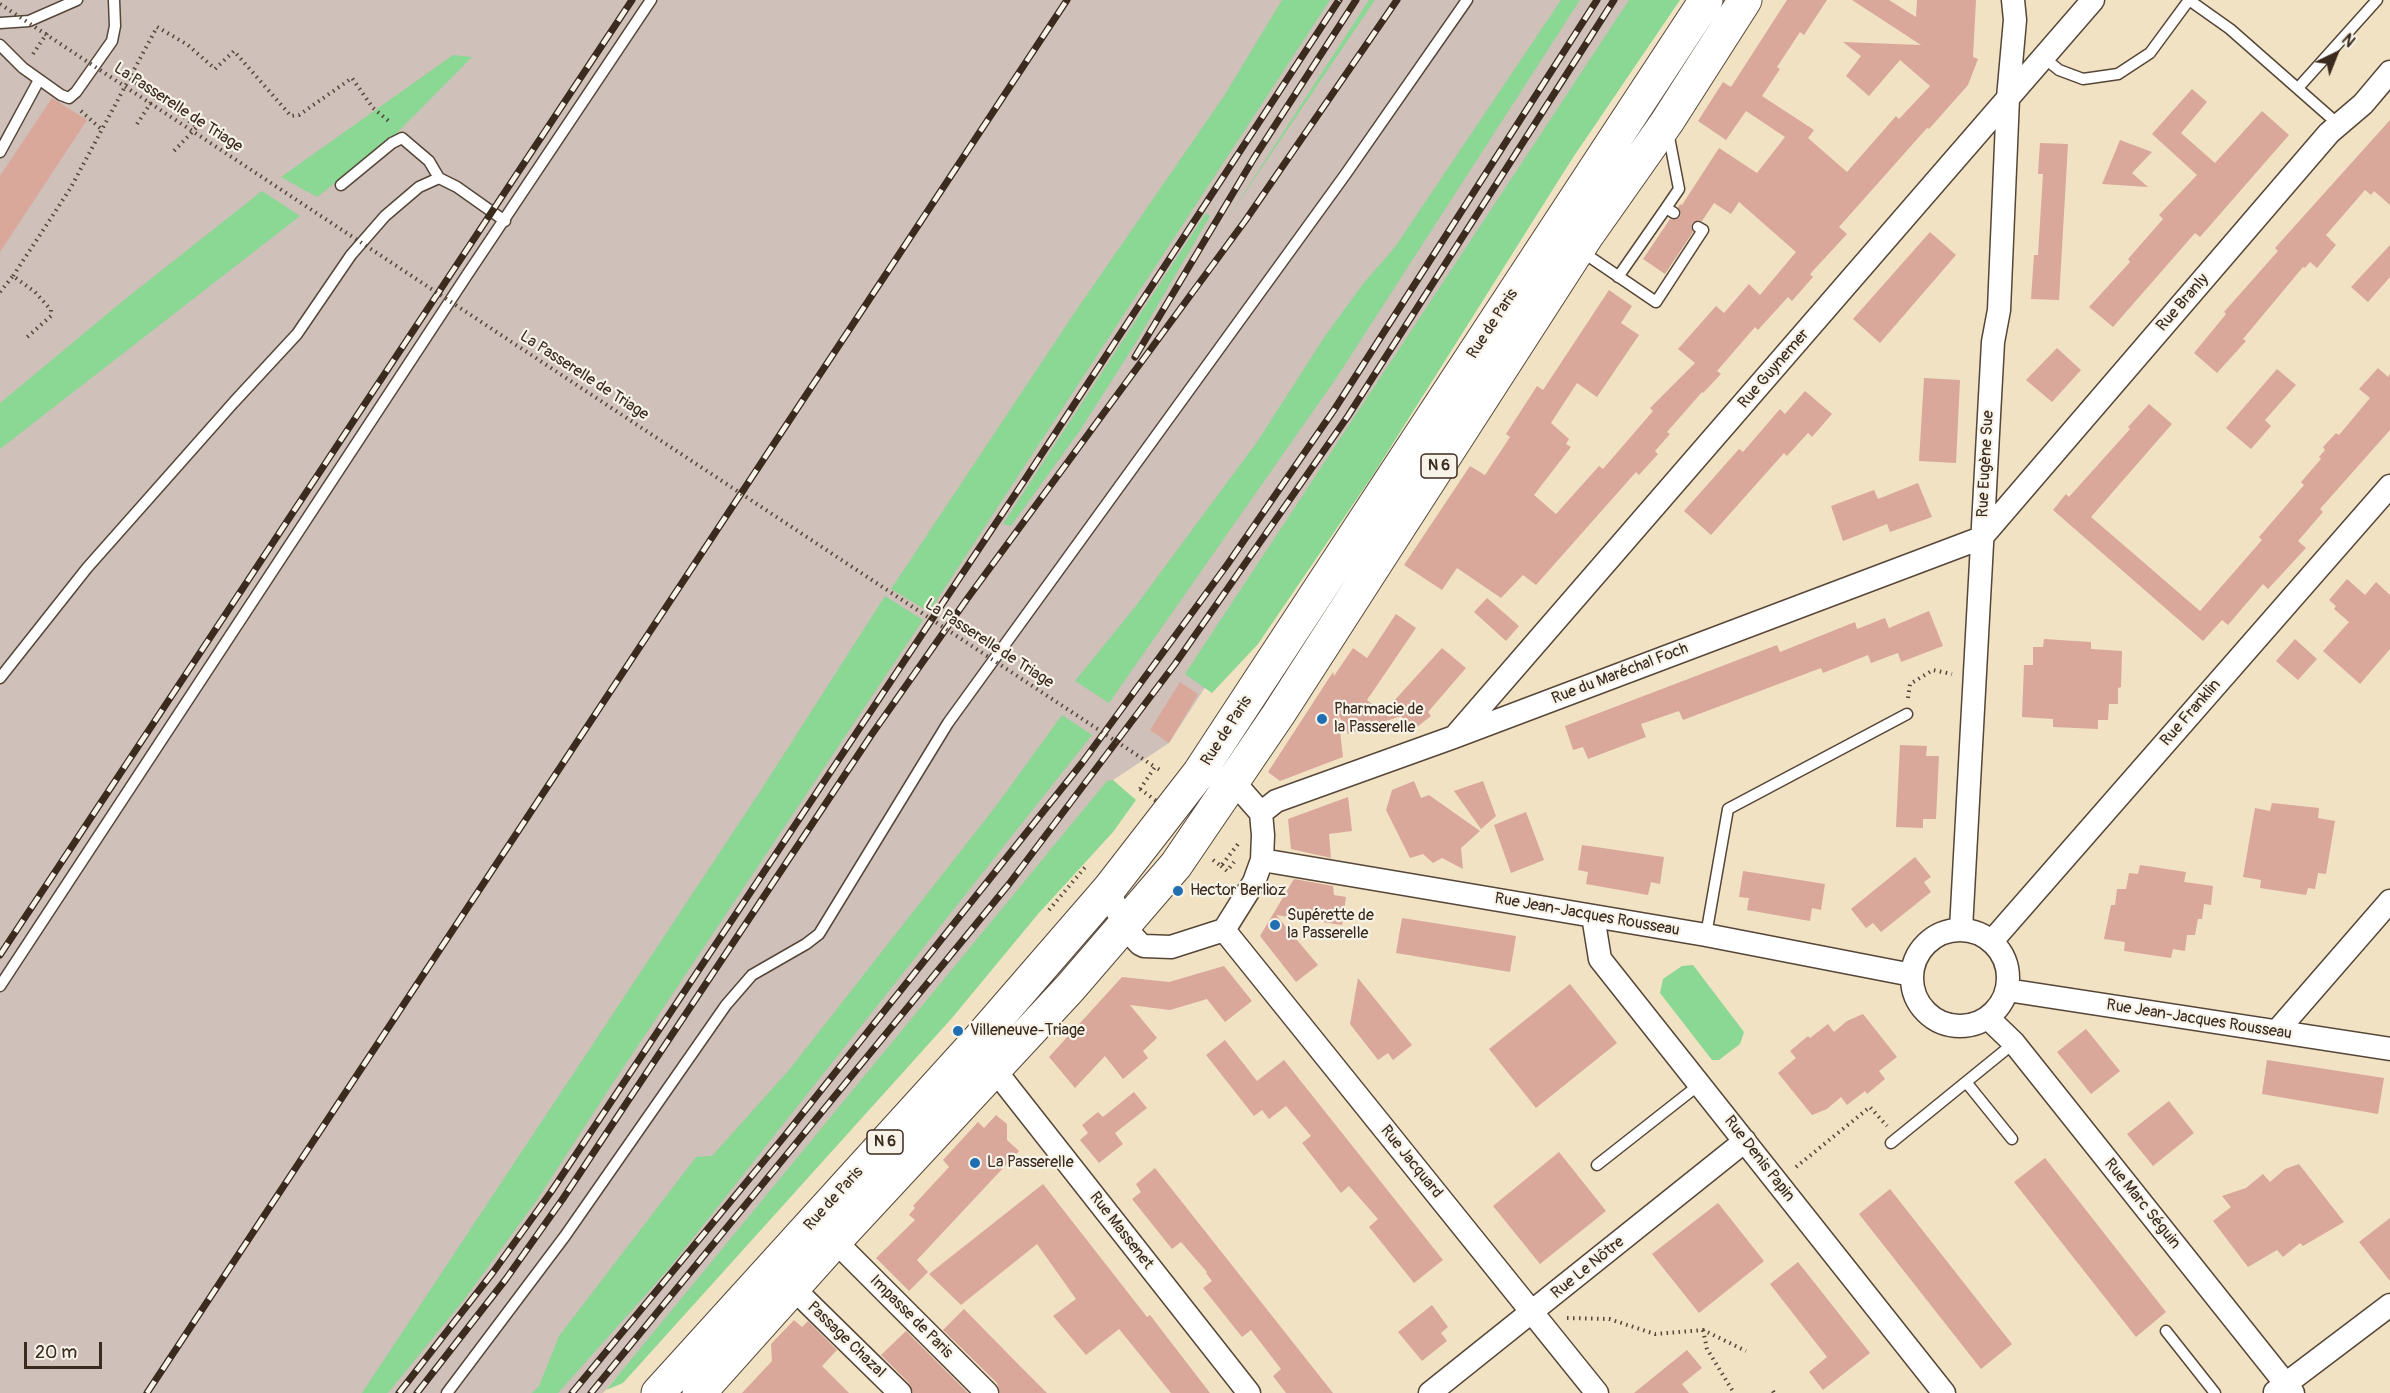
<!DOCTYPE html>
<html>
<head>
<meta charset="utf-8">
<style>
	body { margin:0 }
	#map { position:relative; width:2390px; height:1393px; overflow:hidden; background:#f1e2c4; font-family:Pangolin,sans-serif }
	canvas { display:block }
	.north { position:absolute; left:2306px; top:24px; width:60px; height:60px; -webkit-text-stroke:4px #f7f3e8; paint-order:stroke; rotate:43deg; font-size:16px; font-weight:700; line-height:24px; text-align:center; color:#3b2a1e }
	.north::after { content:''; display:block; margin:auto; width:21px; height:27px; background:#3b2a1e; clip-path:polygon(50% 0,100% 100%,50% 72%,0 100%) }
	.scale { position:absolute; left:24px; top:1342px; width:78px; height:27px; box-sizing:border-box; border:3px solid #3b2a1e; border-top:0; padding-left:8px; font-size:18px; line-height:21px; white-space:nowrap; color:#3b2a1e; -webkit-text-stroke:4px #f7f3e8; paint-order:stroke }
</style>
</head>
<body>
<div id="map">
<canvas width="2390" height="1393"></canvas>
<div class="north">N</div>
<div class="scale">20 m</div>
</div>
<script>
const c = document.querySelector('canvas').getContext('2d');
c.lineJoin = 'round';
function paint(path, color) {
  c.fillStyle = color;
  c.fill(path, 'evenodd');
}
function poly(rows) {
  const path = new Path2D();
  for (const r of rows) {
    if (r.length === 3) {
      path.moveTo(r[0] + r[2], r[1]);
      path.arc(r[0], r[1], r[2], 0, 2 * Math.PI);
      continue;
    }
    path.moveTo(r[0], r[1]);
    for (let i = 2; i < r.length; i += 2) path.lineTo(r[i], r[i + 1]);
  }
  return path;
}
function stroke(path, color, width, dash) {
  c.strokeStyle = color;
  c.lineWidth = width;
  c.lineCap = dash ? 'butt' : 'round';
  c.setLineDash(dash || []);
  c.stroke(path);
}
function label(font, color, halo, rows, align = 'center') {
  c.font = font + ' Pangolin,sans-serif';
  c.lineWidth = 4.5;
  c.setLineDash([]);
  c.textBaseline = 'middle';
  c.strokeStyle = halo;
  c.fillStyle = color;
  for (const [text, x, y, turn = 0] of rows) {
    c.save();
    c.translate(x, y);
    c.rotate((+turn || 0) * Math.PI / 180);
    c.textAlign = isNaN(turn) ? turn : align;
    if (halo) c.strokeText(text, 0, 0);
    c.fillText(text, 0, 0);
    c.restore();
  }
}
paint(poly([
	[0,0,1651,0,1169,743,1113,780,767,1204,603,1393,0,1393]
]), '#cfc0ba');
paint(poly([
	[1282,0,1330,0,929,612,891,589,1073,315,1224,96],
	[1369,0,1375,0,1227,219],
	[1561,0,1580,0,1337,377,1109,703,1075,681,1135,607,1257,442,1325,336,1363,284,1395,247],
	[1629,0,1680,0,1572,159,1373,475,1258,644,1212,693,1185,674],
	[453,55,472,57,388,142,317,197,281,177],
	[262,191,300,216,0,449,0,403,124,300],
	[1206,213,1210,216,1135,344,1081,429,1011,526,1003,524],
	[885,596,923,620,611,1086,537,1200,463,1301,388,1393,362,1393,761,790],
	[1062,715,1092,735,666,1272,558,1393,532,1393,539,1386,559,1336,696,1157,712,1156,789,1070,996,806],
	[1113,780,1136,800,1113,832,1038,914,952,1018,623,1383,606,1390,1107,781],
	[1693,965,1744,1032,1740,1044,1719,1060,1712,1060,1660,993,1663,979,1682,966]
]), '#8bd794');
paint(poly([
	[1787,0,1827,0,1804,35,1800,32,1777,67,1780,69,1762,96,1814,130,1808,138,1847,172,1896,116,1899,119,1930,86,1900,60,1869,96,1846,76,1861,56,1843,42,1921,45,1852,0,1889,0,1916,17,1917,0,1976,0,1973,57,1978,59,1968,85,1929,129,1927,128,1839,227,1847,234,1810,274,1813,277,1792,301,1788,297,1758,330,1755,327,1717,371,1721,374,1703,393,1702,392,1667,432,1670,434,1655,451,1658,454,1639,475,1636,472,1536,585,1523,575,1501,598,1457,568,1442,590,1404,565,1470,466,1485,475,1510,437,1506,434,1537,386,1543,390,1609,290,1632,306,1621,323,1639,335,1597,397,1577,383,1551,423,1569,439,1566,444,1571,447,1534,495,1556,514,1599,466,1603,469,1653,411,1650,408,1695,363,1678,349,1716,306,1724,313,1749,284,1760,295,1796,252,1739,202,1731,214,1714,203,1702,221,1698,220,1692,223,1691,227,1693,232,1665,274,1643,259,1670,219,1674,220,1680,217,1681,213,1678,207,1680,204,1682,205,1719,148,1757,173,1785,137,1746,111,1726,140,1698,121,1723,82,1731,87],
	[2192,89,2207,102,2181,133,2215,163,2262,111,2289,135,2200,237,2195,233,2113,327,2089,307,2130,262,2128,259,2163,219,2159,215,2197,175,2152,134],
	[52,98,87,120,0,252,0,176],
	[2390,120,2390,205,2374,191,2371,195,2365,190,2326,235,2336,245,2317,268,2310,262,2305,268,2303,267,2243,339,2246,341,2217,373,2194,353,2226,314,2224,312,2278,251,2275,248],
	[2120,140,2152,152,2132,173,2148,187,2102,184],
	[2040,143,2068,144,2059,300,2031,299,2034,255,2038,255,2043,174,2038,174],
	[1930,232,1956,255,1880,343,1853,319],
	[2390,245,2390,277,2368,302,2351,287],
	[2057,348,2081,370,2052,402,2026,380],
	[2378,368,2388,377,2390,374,2390,430,2320,509,2323,512,2298,541,2306,548,2268,589,2263,584,2228,625,2222,620,2203,641,2053,510,2066,494,2069,497,2130,429,2128,427,2149,404,2172,424,2091,517,2200,611,2262,540,2259,537,2304,485,2301,482,2321,459,2319,457,2325,450,2323,447,2336,433,2339,435,2370,398,2359,389],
	[2277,369,2296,385,2265,420,2271,426,2251,449,2226,428],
	[1924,378,1960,380,1956,463,1919,461],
	[1805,391,1832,414,1812,437,1808,433,1787,456,1784,453,1711,535,1684,511,1739,449,1743,452,1780,409,1785,414],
	[1918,483,1932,517,1890,532,1887,524,1843,541,1831,506,1874,490,1878,499],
	[2347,579,2365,595,2376,582,2390,595,2390,649,2360,684,2323,651,2349,622,2334,609,2336,606,2329,600],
	[1487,598,1519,626,1506,641,1474,612],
	[1929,611,1943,646,1901,662,1898,653,1871,663,1868,655,1823,673,1821,668,1683,720,1679,711,1641,724,1646,737,1588,759,1583,747,1573,750,1565,726,1777,645,1780,652,1855,622,1857,629,1885,618,1889,628],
	[1396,614,1416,628,1367,700,1383,713,1442,648,1466,668,1428,712,1431,716,1412,731,1401,716,1348,734,1338,714,1343,757,1280,781,1268,772,1333,672,1334,676,1353,648,1367,658],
	[2044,639,2091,642,2091,649,2122,651,2121,687,2118,688,2118,704,2109,704,2108,720,2098,720,2098,729,2053,727,2053,719,2022,717,2024,665,2033,665,2033,647,2043,647],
	[2295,639,2317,659,2298,680,2276,661],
	[1180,682,1198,694,1169,743,1150,730],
	[1900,745,1927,746,1926,756,1939,756,1936,819,1923,819,1923,828,1896,827],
	[1414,781,1421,798,1429,795,1480,831,1461,848,1463,869,1442,858,1433,863,1423,854,1410,858,1386,810,1392,790],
	[1483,781,1496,816,1481,829,1454,791],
	[1348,797,1352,831,1329,834,1331,858,1291,849,1288,819],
	[2272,803,2319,808,2318,818,2335,821,2326,874,2318,873,2315,889,2308,888,2306,895,2260,888,2261,880,2243,877,2255,808,2270,811],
	[1526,812,1544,860,1511,873,1494,825],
	[1582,845,1664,857,1660,884,1651,882,1648,895,1586,884,1588,872,1578,870],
	[1915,857,1931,877,1924,882,1931,892,1881,932,1873,923,1866,928,1851,909],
	[2140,865,2186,872,2184,882,2213,886,2211,905,2204,904,2202,919,2198,919,2195,935,2187,935,2185,951,2173,949,2171,958,2124,951,2125,942,2104,939,2111,905,2115,905,2117,889,2126,889,2129,873,2138,874],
	[1743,871,1825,884,1821,910,1812,908,1810,921,1747,910,1749,898,1739,897],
	[1294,879,1333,886,1334,895,1346,897,1342,925,1276,915,1318,965,1296,982,1260,936],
	[1402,918,1516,936,1510,972,1396,953],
	[1224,966,1252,1001,1225,1022,1207,999,1170,1010,1130,1005,1157,1038,1143,1051,1148,1058,1123,1079,1105,1056,1075,1088,1049,1057,1122,977,1169,982],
	[1358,978,1412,1045,1393,1060,1388,1053,1378,1060,1350,1024],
	[1570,984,1617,1043,1536,1108,1489,1049],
	[1863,1014,1897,1057,1879,1071,1885,1079,1867,1094,1865,1091,1847,1105,1841,1097,1827,1109,1812,1115,1778,1073,1796,1058,1790,1051,1808,1036,1810,1038,1828,1024,1834,1032,1847,1021],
	[2086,1029,2120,1071,2091,1094,2057,1052],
	[1225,1040,1257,1081,1284,1060,1443,1260,1414,1283,1369,1227,1378,1219,1349,1186,1341,1193,1302,1143,1311,1136,1286,1106,1269,1119,1262,1110,1254,1116,1206,1055],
	[2267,1060,2384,1078,2378,1114,2262,1094],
	[1134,1092,1147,1108,1115,1133,1123,1144,1099,1163,1080,1140,1088,1133,1082,1125,1098,1112,1103,1117],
	[2169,1101,2194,1133,2153,1166,2127,1134],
	[996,1115,1007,1124,1007,1140,1019,1151,917,1260,928,1272,909,1291,876,1258,915,1220,909,1215,915,1208,913,1206,949,1167,943,1160,978,1122,984,1128],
	[1559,1152,1606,1211,1540,1264,1493,1206],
	[2045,1158,2166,1312,2136,1337,2014,1182],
	[2299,1164,2344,1222,2303,1246,2300,1243,2283,1257,2277,1250,2248,1267,2213,1221,2231,1207,2222,1196,2246,1188,2263,1174,2270,1182,2285,1169],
	[1155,1168,1231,1264,1333,1393,1286,1393,1273,1376,1281,1369,1251,1330,1242,1337,1203,1288,1212,1281,1206,1273,1207,1272,1181,1242,1172,1249,1132,1199,1141,1192,1136,1184],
	[1043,1184,1147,1317,1150,1315,1210,1393,1171,1393,1119,1329,1086,1355,1053,1316,1076,1299,1037,1244,961,1305,929,1274],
	[1890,1189,2012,1344,1981,1369,1859,1214],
	[1718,1203,1764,1261,1699,1313,1652,1254],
	[2390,1218,2390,1281,2359,1242],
	[1798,1262,1870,1353,1823,1390,1809,1372,1827,1357,1770,1284],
	[1432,1305,1448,1327,1441,1333,1447,1341,1422,1361,1398,1332],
	[964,1309,1016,1362,1047,1393,1000,1393,997,1383,943,1330],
	[794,1320,802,1327,808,1321,837,1350,822,1366,849,1393,742,1393,772,1361,771,1344],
	[906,1331,968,1393,913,1393,909,1383,881,1355],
	[1687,1350,1702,1368,1682,1384,1689,1393,1634,1393]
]), '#daa79b');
const lane = poly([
	[2189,0,2230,29,2338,124],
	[0,23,29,21,77,0],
	[0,45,23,68,61,95,69,98,76,92,112,41,115,26,114,0],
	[2043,57,2059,70,2083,79,2118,74,2150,53,2189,0],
	[2298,88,2377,0],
	[1668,132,1679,189,1666,208,1674,213],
	[0,152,39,80],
	[341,185,392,143,402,138,429,161,439,178],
	[1581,251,1656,302,1703,230,1698,227],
	[1618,277,1666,208],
	[0,678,87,568,234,402,297,334,351,255,385,216,419,187,439,178,457,187,505,221],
	[1706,935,1728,809,1907,714],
	[0,986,467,275,651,0],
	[1966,1082,2012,1139],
	[1891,1143,2014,1043],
	[1597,1165,1700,1084],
	[2166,1331,2215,1393],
	[447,1393,565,1236,726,1005,752,975,806,944,819,934,948,723,1345,175,1467,0]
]);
const street = poly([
	[1457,734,2093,0],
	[1261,813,1276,801,1454,737,1981,538,2329,133,2363,104,2390,72],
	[1262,860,1706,935,1912,975],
	[1109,889,1123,926,1140,944,1144,946,1171,947,1224,930,1254,882,1262,860,1263,835,1261,813,1233,781,1220,778],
	[1593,916,1600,959,1944,1393],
	[1961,929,1993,342,1999,310,2008,98,2015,20,2013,0],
	[1960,978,48],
	[1224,930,1597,1393],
	[1992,941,2390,486],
	[2007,990,2390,1049],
	[1988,1018,2014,1043,2293,1393],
	[2277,1031,2390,901],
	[994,1069,1249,1393],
	[835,1241,987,1393],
	[793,1288,900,1393],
	[2275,1392,2390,1305],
	[1430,1393,1745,1141]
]);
const primary = poly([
	[658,1393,980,1038,1109,889,1199,773,1706,0],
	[699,1393,835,1241,1070,988,1176,865,1278,715,1586,237,1667,122,1745,0]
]);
stroke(lane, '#564637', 13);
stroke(street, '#564637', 25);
stroke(primary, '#564637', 35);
stroke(poly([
	[33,54,47,33],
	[130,79,163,101,197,127,173,152],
	[81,111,101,129],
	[137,124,156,95],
	[13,276,70,189,157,27,188,45,215,69,234,51,291,116,299,115,352,78,373,108,391,123],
	[0,292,13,276,35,292,51,310,51,316,25,339],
	[1908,698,1910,684,1933,670,1952,674],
	[1140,789,1155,767,1162,771],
	[1213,860,1221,866,1238,844],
	[1221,866,1227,871,1234,862],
	[1049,910,1087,865],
	[1796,1167,1870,1107,1887,1126],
	[1567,1318,1609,1319,1655,1334,1703,1330,1746,1351],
	[1703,1330,1707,1349,1734,1393],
	[1773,1391,1774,1393]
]), '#564637', 4, [1.5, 4.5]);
stroke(lane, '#fff', 10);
stroke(street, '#fff', 22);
stroke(primary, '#fff', 33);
const rail = poly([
	[1135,357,1254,158,1356,0],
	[0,955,632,0],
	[147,1393,1067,0],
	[399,1393,494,1271,551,1192,1024,481,1339,0],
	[417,1393,506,1279,562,1200,872,734,967,599,1245,221,1397,0],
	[572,1393,783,1138,1082,763,1227,565,1334,410,1597,0],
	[591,1393,1009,884,1175,664,1348,416,1614,0]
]);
stroke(rail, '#3b2a1e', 7);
stroke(rail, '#f7f3e8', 4.5, [14]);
stroke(poly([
	[0,4,1155,767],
	[1140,789,1159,803]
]), '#564637', 4, [1.5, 4.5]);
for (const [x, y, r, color] of [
	[1322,719,6,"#1f6fb2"],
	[1178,891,6,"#1f6fb2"],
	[1275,925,6,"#1f6fb2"],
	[958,1031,6,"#1f6fb2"],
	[975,1163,6,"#1f6fb2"]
]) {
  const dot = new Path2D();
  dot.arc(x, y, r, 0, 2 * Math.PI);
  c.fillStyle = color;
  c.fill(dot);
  stroke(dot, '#f7f3e8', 2);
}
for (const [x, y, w] of [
	[1439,466,36],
	[885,1142,36]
]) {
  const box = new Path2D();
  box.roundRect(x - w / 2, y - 12, w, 24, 4.5);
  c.fillStyle = '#f7f3e8';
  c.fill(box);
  stroke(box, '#3b2a1e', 1.5);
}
label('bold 15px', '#3b2a1e', null, [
	["N 6",1439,466],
	["N 6",885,1142]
]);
label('16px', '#3b2a1e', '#f7f3e8', [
	["La Passerelle de Triage",178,108,33],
	["Rue Branly",2183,303,-49],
	["Rue de Paris",1493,324,-57],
	["Rue Guynemer",1774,369,-49],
	["La Passerelle de Triage",584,376,33],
	["Rue Eugène Sue",1986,464,-87],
	["La Passerelle de Triage",989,644,33],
	["Rue du Maréchal Foch",1620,674,-21],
	["Rue Franklin",2191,713,-49],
	["Rue de Paris",1227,731,-57],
	["Rue Jean-Jacques Rousseau",1587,915,10],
	["Rue Jean-Jacques Rousseau",2199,1020,9],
	["Rue Denis Papin",1759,1159,52],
	["Rue Jacquard",1411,1162,51],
	["Rue de Paris",834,1199,-48],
	["Rue Marc Séguin",2142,1204,51],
	["Rue Massenet",1121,1231,52],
	["Rue Le Nôtre",1588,1268,-39],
	["Impasse de Paris",911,1317,45],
	["Passage Chazal",846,1340,44]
]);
label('16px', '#3b2a1e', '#f7f3e8', [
	["Pharmacie de",1334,710],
	["la Passerelle",1334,728],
	["Hector Berlioz",1190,891],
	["Supérette de",1287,916],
	["la Passerelle",1287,934],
	["Villeneuve-Triage",970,1031],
	["La Passerelle",987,1163]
], 'left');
</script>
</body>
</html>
